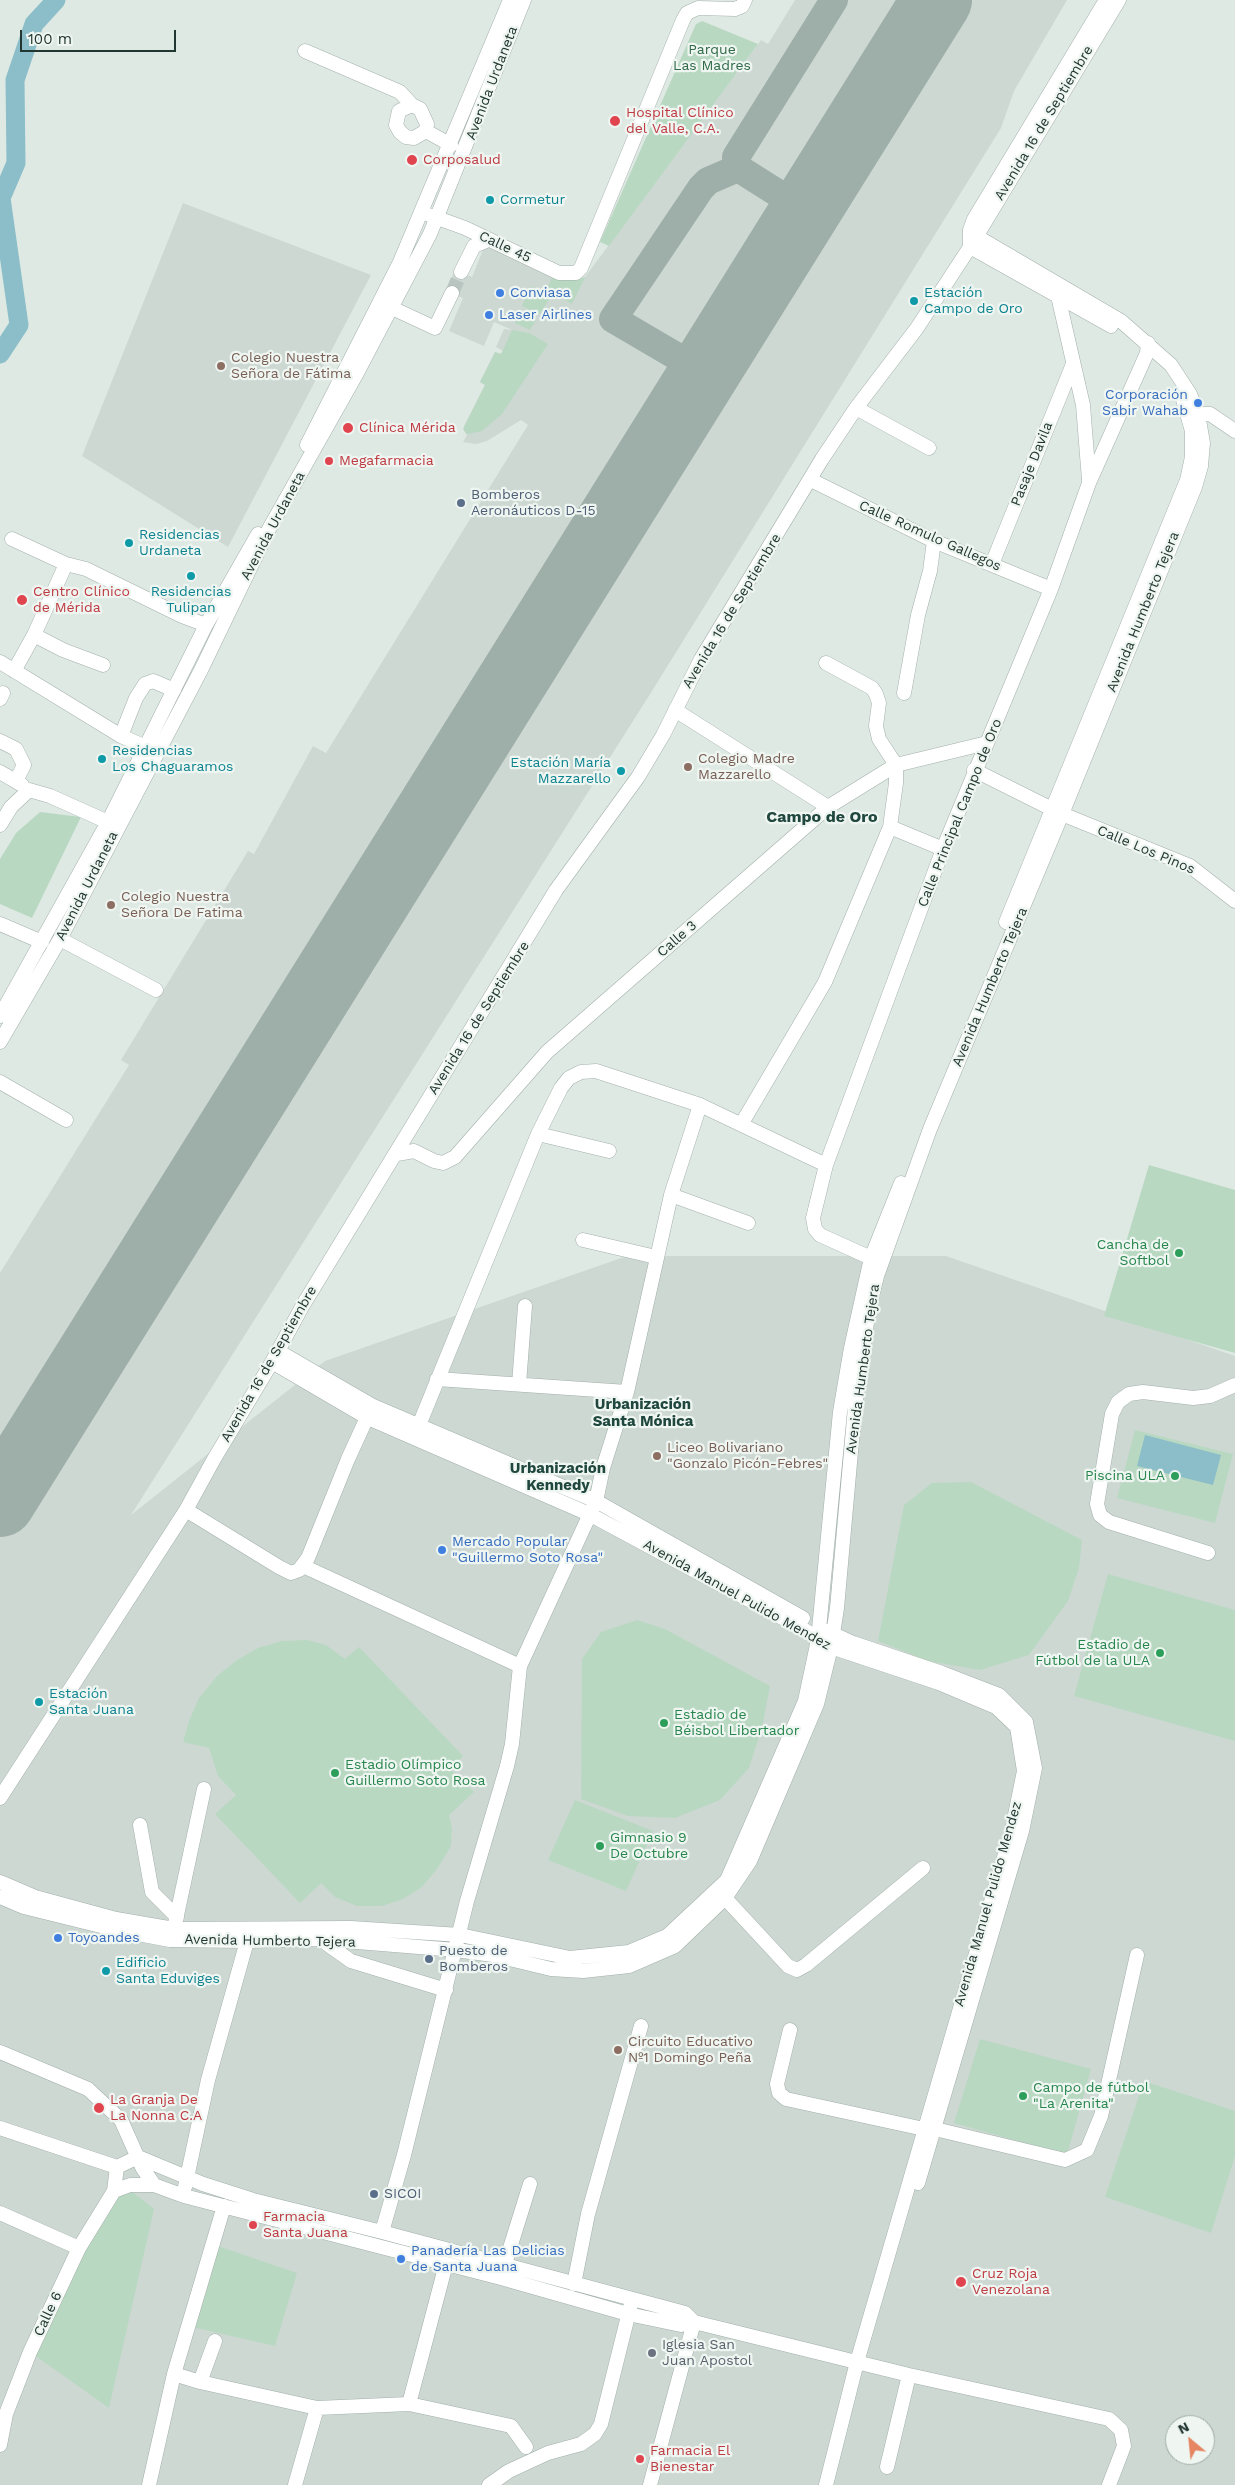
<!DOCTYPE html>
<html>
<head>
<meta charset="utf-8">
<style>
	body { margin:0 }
	#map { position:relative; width:1235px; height:2485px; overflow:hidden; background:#dfe9e4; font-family:"Work Sans",sans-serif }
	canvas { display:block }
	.north { position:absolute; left:1165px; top:2415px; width:50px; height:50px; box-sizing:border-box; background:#eff6f2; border:1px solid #9daaa5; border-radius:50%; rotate:332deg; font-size:14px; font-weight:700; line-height:20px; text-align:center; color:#223732 }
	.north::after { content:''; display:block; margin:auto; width:18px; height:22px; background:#e58561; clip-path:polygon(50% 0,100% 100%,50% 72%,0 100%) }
	.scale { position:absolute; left:20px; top:30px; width:156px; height:22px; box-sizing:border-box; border:2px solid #223732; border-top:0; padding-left:6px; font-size:15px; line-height:18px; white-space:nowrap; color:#223732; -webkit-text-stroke:4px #eff6f2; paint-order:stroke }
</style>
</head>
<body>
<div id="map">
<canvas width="1235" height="2485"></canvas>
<div class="north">N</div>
<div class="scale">100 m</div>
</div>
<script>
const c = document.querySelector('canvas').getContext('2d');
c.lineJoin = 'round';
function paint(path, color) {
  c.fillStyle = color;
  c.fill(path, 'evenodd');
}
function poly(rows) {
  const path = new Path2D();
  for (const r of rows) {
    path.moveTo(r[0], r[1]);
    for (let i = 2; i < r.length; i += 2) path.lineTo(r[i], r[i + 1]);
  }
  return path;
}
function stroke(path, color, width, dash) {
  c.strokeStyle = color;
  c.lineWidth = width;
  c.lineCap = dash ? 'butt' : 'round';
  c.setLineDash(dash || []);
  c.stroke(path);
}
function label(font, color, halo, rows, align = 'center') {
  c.font = font + ' "Work Sans",sans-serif';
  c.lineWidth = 4.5;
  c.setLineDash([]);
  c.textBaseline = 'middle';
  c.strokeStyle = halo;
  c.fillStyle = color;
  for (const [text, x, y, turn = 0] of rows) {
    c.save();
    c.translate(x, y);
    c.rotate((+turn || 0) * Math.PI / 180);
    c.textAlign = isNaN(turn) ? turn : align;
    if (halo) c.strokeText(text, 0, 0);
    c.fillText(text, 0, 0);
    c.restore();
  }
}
paint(poly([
	[795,0,1067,0,1014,91,1001,128,652,691,131,1515,325,1361,627,1256,946,1256,1235,1356,1235,2485,0,2485,0,1273,129,1065,121,1060,248,851,254,854,313,746,326,753,528,425,521,420,487,441,476,444,463,442,467,435,464,431,464,426,485,385,480,382,495,352,500,354,503,351,496,347,504,329,512,330,494,322,484,346,449,331,463,298,446,291,455,270,472,277,485,245,564,278,576,280,585,277,761,40,768,44],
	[1175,2425,1205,2425,1205,2455,1175,2455],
	[183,203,371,275,228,547,82,456]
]), '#cdd8d3');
paint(poly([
	[702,21,758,44,609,246,600,242,696,24],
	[554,273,574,280,585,277,572,304,553,293,540,314,522,306,530,286,545,293],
	[519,313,536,320,530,330,515,323],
	[512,330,529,333,548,344,502,414,482,431,467,434,463,429,485,385,480,382,495,352,501,354],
	[40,812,81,817,32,918,0,904,0,859,16,833],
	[1149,1165,1235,1190,1235,1353,1104,1316],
	[1135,1430,1233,1454,1215,1523,1117,1498],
	[971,1482,1082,1540,1079,1568,1068,1601,1029,1655,980,1670,928,1661,878,1641,904,1505,932,1483],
	[1108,1574,1235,1610,1235,1741,1074,1696],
	[637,1620,665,1629,770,1686,762,1728,749,1768,720,1800,675,1818,628,1816,581,1799,582,1659,601,1632],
	[307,1640,326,1645,345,1659,359,1647,463,1756,450,1769,474,1792,449,1815,452,1829,451,1846,437,1869,422,1887,403,1899,382,1906,357,1906,335,1897,321,1883,300,1903,215,1814,236,1795,218,1776,209,1748,183,1742,189,1721,199,1698,217,1676,237,1660,258,1648,282,1641],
	[575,1800,653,1831,626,1891,548,1860],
	[980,2039,1091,2069,1067,2155,954,2123],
	[1144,2081,1235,2111,1235,2156,1211,2233,1105,2197],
	[121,2183,154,2209,109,2408,30,2352],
	[215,2245,297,2273,275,2346,192,2327]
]), '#b9d8c2');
paint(poly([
	[1145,1435,1221,1455,1213,1485,1137,1466]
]), '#8bbec9');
stroke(poly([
	[0,354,19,325,1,198,16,163,15,80,34,24,56,0]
]), '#8bbec9', 19);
stroke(poly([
	[806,211,738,168,736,157,834,0],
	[705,373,613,319,701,188,708,181,738,168]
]), '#9eaea8', 28);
stroke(poly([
	[0,1502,937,0]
]), '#9eaea8', 70);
stroke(poly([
	[452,293,461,272]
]), '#b9c5c0', 14, [14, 7]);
const minor = poly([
	[305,51,400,92,412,105,420,109,427,124,426,131],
	[412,105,399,111,396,125,400,132,406,137,414,138,426,131,451,145],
	[429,215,465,228,559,273,576,273,581,268,683,20,687,13,698,8,735,9,742,6,745,0],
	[970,244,970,230,974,219,1106,0],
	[970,247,1111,326],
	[461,272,474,246,488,240],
	[1058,296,1083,405,1089,480],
	[392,308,435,328,452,293],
	[856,408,929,448],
	[1198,414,1210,414,1235,431],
	[307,445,400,262,510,0],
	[811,480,934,541,1051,589],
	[12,539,66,564,86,569,182,616,206,625],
	[992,564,1073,364],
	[34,635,63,650,103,665],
	[0,662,121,736,146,747],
	[14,671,34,635,66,564],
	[904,693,918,615,930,571,934,541],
	[0,699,3,693],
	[675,710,828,807],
	[121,736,136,698,145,684,153,681,174,690],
	[0,741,16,749,24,765,16,781],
	[974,770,1062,814,1190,866,1235,901],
	[0,772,22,785],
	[0,825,11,807,29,790,50,796,108,822],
	[890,827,943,849],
	[1006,922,1187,480,1192,457,1192,431,1182,396],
	[0,924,42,942],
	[60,939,156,990],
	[0,1016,108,822,206,625,258,534],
	[0,1042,60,939,201,670,269,529,357,373,430,234,524,0],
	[0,1082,66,1120],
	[742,1123,825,982,890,827,896,783,896,765,879,739,876,726,879,703,876,694,872,688,826,663],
	[538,1134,609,1151],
	[397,1154,414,1151,434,1161,443,1163,455,1157,547,1052,828,807,896,765,987,743],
	[671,1195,748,1223],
	[583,1240,656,1257],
	[871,1258,820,1235,815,1229,813,1218,826,1165,943,849,1051,589,1089,483,1147,353,1148,343],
	[278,1351,373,1406,596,1501,803,1618],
	[272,1362,366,1417,589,1514,803,1629,831,1647,939,1683,996,1707,1017,1727,1024,1771,1012,1830,857,2362,826,2485],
	[437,1379,627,1392],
	[519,1384,525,1306],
	[415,1435,538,1134,561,1088,569,1078,581,1072,596,1071,700,1105,826,1165],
	[186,1510,279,1567,291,1573,299,1570,308,1558,348,1459,370,1411],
	[1208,1553,1109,1522,1100,1515,1097,1504,1112,1414,1118,1402,1129,1394,1143,1392,1193,1398,1210,1396,1235,1385],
	[303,1566,520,1666],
	[827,1631,853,1643,942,1673,999,1695,1026,1722,1035,1768,1022,1831,918,2183],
	[0,1798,186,1510,214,1459,272,1362,303,1305,556,890,638,777,663,735,701,659,822,459,856,408,917,328,970,247,1119,0],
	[140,1825,152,1892,177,1917],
	[0,1882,35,1897,116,1919,174,1929,351,1928,460,1935,570,1958,629,1952,667,1936,727,1880,805,1701,818,1640,840,1412,851,1348,871,1258,901,1183],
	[0,1897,24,1907,117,1930,170,1940,247,1941,320,1939,456,1950,493,1955,551,1969,583,1971,629,1966,675,1946,725,1898,750,1861,817,1704,831,1647,837,1608,855,1407,869,1308,877,1276,930,1129,1062,814,1195,487,1201,466,1203,443,1198,414,1190,394,1171,365,1121,321,976,236],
	[725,1898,788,1966,797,1970,806,1965,923,1868],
	[174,1929,204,1789],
	[320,1939,351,1961,446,1990],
	[790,2030,777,2084,779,2093,786,2099,924,2129,935,2129,1065,2160,1087,2150,1101,2116,1137,1955],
	[0,2052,88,2089,121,2120,142,2167,154,2185],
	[0,2128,117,2167],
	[185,2187,208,2080,249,1934],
	[114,2191,130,2185,154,2185,184,2196,501,2278,628,2314,681,2325,694,2322,909,2375,1109,2419,1121,2430,1124,2446,1109,2485],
	[114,2191,117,2167,138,2157,203,2184,253,2200,382,2232,685,2313,694,2322],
	[0,2213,79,2248],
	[382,2232,404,2155,467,1901,507,1766,512,1744,520,1666,596,1501,603,1468,627,1392,671,1195,700,1105],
	[505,2264,530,2184],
	[574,2284,588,2214,641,2026],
	[174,2374,200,2382,317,2408,409,2404,511,2426,526,2447],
	[200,2382,215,2341],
	[409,2404,446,2264],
	[0,2445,6,2414,30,2352,79,2248,114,2191],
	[887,2467,909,2375],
	[149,2485,174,2374,224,2206],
	[295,2485,317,2408],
	[489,2485,509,2471,548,2453,581,2444,595,2434,601,2424,631,2304],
	[650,2485,694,2322]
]);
stroke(minor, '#a3b0ab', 15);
stroke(minor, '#fff', 14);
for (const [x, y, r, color] of [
	[615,121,6,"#e0444e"],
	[412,160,6,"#e0444e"],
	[490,200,5,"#0f9aa8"],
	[500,293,5,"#3f7fe0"],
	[914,301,5,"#0f9aa8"],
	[489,315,5,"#3f7fe0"],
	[221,366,5,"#8d6e63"],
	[1198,403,5,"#3f7fe0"],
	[348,428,6,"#e0444e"],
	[329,461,5,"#e0444e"],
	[461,503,5,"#5c6f8a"],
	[129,543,5,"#0f9aa8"],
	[191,576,5,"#0f9aa8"],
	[22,600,6,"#e0444e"],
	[102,759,5,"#0f9aa8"],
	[688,767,5,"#8d6e63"],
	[621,771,5,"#0f9aa8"],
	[111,905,5,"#8d6e63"],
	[1179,1253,5,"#2e9e5b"],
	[657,1456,5,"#8d6e63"],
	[1175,1476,5,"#2e9e5b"],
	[442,1550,5,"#3f7fe0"],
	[1160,1653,5,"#2e9e5b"],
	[39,1702,5,"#0f9aa8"],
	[664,1723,5,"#2e9e5b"],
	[335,1773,5,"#2e9e5b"],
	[600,1846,5,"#2e9e5b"],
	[58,1938,5,"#3f7fe0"],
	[429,1959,5,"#5c6f8a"],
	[106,1971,5,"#0f9aa8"],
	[618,2050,5,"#8d6e63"],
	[1023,2096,5,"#2e9e5b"],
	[99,2108,6,"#e0444e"],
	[374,2194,5,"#5c6f8a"],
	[253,2225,5,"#e0444e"],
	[401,2259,5,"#3f7fe0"],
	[961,2282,6,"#e0444e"],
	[652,2353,5,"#6b7280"],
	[640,2459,5,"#e0444e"]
]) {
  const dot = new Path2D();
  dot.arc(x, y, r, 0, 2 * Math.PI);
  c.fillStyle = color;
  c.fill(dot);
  stroke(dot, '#eff6f2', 2);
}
label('14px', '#306a48', '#eff6f2', [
	["Parque",712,50],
	["Las Madres",712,66]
]);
label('14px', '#223732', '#eff6f2', [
	["Avenida Urdaneta",492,83,-69],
	["Avenida 16 de Septiembre",1044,123,-59],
	["Calle 45",505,247,25],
	["Pasaje Davila",1032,464,-68],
	["Avenida Urdaneta",273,526,-62],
	["Calle Romulo Gallegos",930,536,24],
	["Avenida 16 de Septiembre",732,611,-59],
	["Avenida Humberto Tejera",1143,612,-68],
	["Calle Principal Campo de Oro",960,813,-68],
	["Calle Los Pinos",1146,850,23],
	["Avenida Urdaneta",87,886,-63],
	["Calle 3",677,939,-41],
	["Avenida Humberto Tejera",990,987,-67],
	["Avenida 16 de Septiembre",479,1018,-58],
	["Avenida 16 de Septiembre",269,1364,-60],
	["Avenida Humberto Tejera",863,1369,-82],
	["Avenida Manuel Pulido Mendez",737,1595,29],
	["Avenida Manuel Pulido Mendez",988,1904,-74],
	["Avenida Humberto Tejera",270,1941,1],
	["Calle 6",48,2314,-65]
]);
label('14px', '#be3a42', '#eff6f2', [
	["Hospital Clínico",626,113],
	["del Valle, C.A.",626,129],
	["Corposalud",423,160],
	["Clínica Mérida",359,428],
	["Megafarmacia",339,461],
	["Centro Clínico",33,592],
	["de Mérida",33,608],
	["La Granja De",110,2100],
	["La Nonna C.A",110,2116],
	["Farmacia",263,2217],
	["Santa Juana",263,2233],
	["Cruz Roja",972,2274],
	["Venezolana",972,2290],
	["Farmacia El",650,2451],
	["Bienestar",650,2467]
], 'left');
label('14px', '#0d838f', '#eff6f2', [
	["Cormetur",500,200],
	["Estación",924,293],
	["Campo de Oro",924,309],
	["Residencias",139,535],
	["Urdaneta",139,551],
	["Residencias",191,592,"center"],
	["Tulipan",191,608,"center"],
	["Residencias",112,751],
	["Los Chaguaramos",112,767],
	["Estación María",611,763,"right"],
	["Mazzarello",611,779,"right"],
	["Estación",49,1694],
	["Santa Juana",49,1710],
	["Edificio",116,1963],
	["Santa Eduviges",116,1979]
], 'left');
label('14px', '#366cbe', '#eff6f2', [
	["Conviasa",510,293],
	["Laser Airlines",499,315],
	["Corporación",1188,395,"right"],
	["Sabir Wahab",1188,411,"right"],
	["Mercado Popular",452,1542],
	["\"Guillermo Soto Rosa\"",452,1558],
	["Toyoandes",68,1938],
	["Panadería Las Delicias",411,2251],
	["de Santa Juana",411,2267]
], 'left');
label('14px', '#785e54', '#eff6f2', [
	["Colegio Nuestra",231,358],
	["Señora de Fátima",231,374],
	["Colegio Madre",698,759],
	["Mazzarello",698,775],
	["Colegio Nuestra",121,897],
	["Señora De Fatima",121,913],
	["Liceo Bolivariano",667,1448],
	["\"Gonzalo Picón-Febres\"",667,1464],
	["Circuito Educativo",628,2042],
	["Nº1 Domingo Peña",628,2058]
], 'left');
label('14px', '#4e5e75', '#eff6f2', [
	["Bomberos",471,495],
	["Aeronáuticos D-15",471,511],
	["Puesto de",439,1951],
	["Bomberos",439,1967],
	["SICOI",384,2194]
], 'left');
label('14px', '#27864d', '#eff6f2', [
	["Cancha de",1169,1245,"right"],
	["Softbol",1169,1261,"right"],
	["Piscina ULA",1165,1476,"right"],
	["Estadio de",1150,1645,"right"],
	["Fútbol de la ULA",1150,1661,"right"],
	["Estadio de",674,1715],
	["Béisbol Libertador",674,1731],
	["Estadio Olímpico",345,1765],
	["Guillermo Soto Rosa",345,1781],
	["Gimnasio 9",610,1838],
	["De Octubre",610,1854],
	["Campo de fútbol",1033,2088],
	["\"La Arenita\"",1033,2104]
], 'left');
label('14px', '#5b616d', '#eff6f2', [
	["Iglesia San",662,2345],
	["Juan Apostol",662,2361]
], 'left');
label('bold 15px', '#20473e', '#eff6f2', [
	["Urbanización",643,1405],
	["Santa Mónica",643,1422],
	["Urbanización",558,1469],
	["Kennedy",558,1486]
]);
label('bold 16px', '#20473e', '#eff6f2', [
	["Campo de Oro",822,817]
]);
</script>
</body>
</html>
